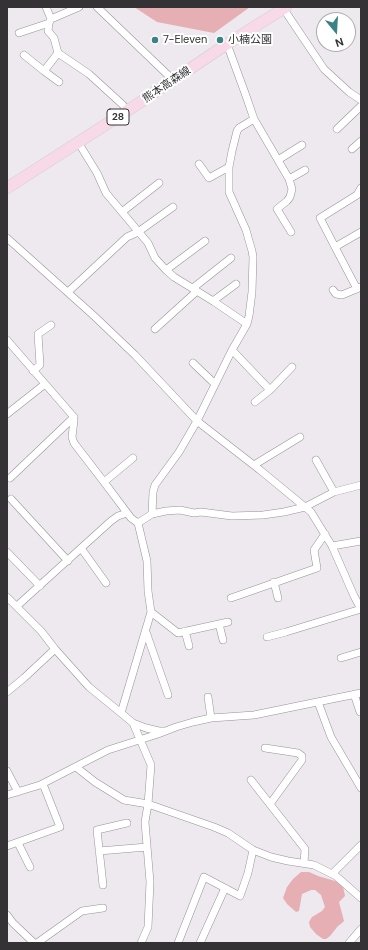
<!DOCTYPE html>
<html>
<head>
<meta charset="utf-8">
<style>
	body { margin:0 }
	#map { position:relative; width:368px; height:950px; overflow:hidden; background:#eee8ef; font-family:"DM Sans",sans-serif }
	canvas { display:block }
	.frame { position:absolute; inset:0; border:8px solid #343235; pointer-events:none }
	.north { position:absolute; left:316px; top:12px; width:40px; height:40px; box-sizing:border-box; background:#fff; border:1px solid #aeadae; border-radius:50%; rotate:162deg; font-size:11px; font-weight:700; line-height:16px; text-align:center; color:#343235 }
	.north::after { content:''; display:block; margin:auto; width:14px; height:18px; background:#3a8284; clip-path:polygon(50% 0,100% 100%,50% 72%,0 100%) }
</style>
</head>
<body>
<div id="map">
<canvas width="368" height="950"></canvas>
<div class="frame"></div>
<div class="north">N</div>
</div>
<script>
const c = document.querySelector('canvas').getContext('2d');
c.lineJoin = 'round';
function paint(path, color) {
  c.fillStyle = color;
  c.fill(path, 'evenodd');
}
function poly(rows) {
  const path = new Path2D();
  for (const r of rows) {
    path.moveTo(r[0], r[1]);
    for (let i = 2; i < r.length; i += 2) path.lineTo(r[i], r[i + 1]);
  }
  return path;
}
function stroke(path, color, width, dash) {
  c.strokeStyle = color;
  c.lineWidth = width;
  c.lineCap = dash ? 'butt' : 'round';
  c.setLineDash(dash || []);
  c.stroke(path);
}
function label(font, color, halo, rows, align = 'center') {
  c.font = font + ' "DM Sans","Noto Sans JP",sans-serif';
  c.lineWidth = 4;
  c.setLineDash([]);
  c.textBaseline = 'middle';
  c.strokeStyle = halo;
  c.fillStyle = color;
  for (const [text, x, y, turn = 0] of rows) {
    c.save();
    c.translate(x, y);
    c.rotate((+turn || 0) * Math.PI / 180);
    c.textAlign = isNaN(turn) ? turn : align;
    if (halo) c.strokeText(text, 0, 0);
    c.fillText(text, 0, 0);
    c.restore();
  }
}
paint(poly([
	[134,7,250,7,214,33,157,22],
	[301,872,309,872,318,876,335,881,343,886,345,896,339,902,344,921,342,923,338,926,330,936,326,939,323,939,316,934,310,927,309,922,312,917,322,911,325,907,321,895,315,890,311,890,302,894,299,911,296,912,287,904,283,898,287,887,293,879]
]), '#e6afb3');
const minor = poly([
	[46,7,51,19,79,7],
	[97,7,170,77],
	[283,8,324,69,349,92,361,100],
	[51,19,49,23,48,31,54,38,58,53,89,74,123,105],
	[19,33,49,23],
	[227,44,245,93,254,119,289,179],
	[58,53,44,71,59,82],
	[24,55,44,71],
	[337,129,361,106],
	[78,142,97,173,106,193,148,243,155,258,166,270,174,277,213,301,247,324],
	[352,149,361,141],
	[278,160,302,145],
	[199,164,209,178,229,167],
	[122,212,159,183],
	[291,232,277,209,287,201,290,197,292,189,289,179,305,170],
	[7,238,93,315,135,355,197,421,260,470,311,512,332,546,354,596,361,609],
	[335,247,361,232],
	[166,270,205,241],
	[193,288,231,258],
	[357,289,335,247,320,218,357,195,361,188],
	[333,290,336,294,342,295,361,287],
	[68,292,127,237,138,232,173,207],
	[213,301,236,284],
	[155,329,197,291],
	[7,340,73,416,74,420,72,437,74,443,104,482,131,518,138,523,147,561,148,591,151,612,121,713],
	[232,350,270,390,292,367],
	[193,363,215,384],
	[33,371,40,365,38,334,51,325],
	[255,402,270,390],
	[7,414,45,384],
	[316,460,334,492],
	[254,465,300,437],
	[10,478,74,417],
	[104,482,133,458],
	[11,499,68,561],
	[152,514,153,492,155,485,179,452,197,421,232,350,247,324,249,316,252,292,253,257,252,251,246,230,229,192,229,167,232,151,237,131,239,128,254,119],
	[138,523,152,514,166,511,180,510,194,513,201,512,232,516,263,515,284,512,305,507,334,492,361,485],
	[332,546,361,541],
	[81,548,106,583],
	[7,552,40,586],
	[274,582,278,598],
	[7,597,41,631,55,649,89,687,121,713,133,723,151,765,148,804,214,827,228,833,253,850,271,857,288,861,314,865,336,876,361,898],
	[231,598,317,568,314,550,325,534],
	[17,606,111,521,118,516,127,513],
	[151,612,178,633,228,622],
	[219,624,223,640],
	[185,631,189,646],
	[146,632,168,695],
	[267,637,286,632,361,609],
	[341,658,361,652],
	[7,692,24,678,55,649],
	[354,694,360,712],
	[208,697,211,718],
	[318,702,331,737,361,788],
	[133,723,146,728,159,731,164,731],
	[265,748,298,753,302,756,302,760,270,804],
	[76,767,95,782,124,800,148,804,145,822,150,882,148,927,141,943],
	[7,771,18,792],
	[251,780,305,849,304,863],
	[7,795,40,785,108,750,158,734,176,727,193,722,211,718,254,715,361,693],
	[18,843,30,867],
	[7,846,60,827,43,784],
	[99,851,147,847],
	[332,874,361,845],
	[103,885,97,830,127,823],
	[7,915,13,923,34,943],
	[37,943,82,911,103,908],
	[178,943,204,877,240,896,248,873,253,850],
	[200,943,225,888],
	[349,943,361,929]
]);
const primary = poly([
	[7,188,130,109,227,44,286,7]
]);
stroke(minor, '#979298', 8);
stroke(primary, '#cacaca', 12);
stroke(minor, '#fff', 7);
stroke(primary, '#f8d9e8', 11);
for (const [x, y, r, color] of [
	[155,40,4,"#3a8284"],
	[220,40,4,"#3a8284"]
]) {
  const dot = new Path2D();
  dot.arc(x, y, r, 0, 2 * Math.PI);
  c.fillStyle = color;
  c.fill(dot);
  stroke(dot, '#fff', 1.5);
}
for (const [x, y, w] of [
	[118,117,22]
]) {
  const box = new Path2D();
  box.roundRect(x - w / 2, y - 8, w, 16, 3);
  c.fillStyle = '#fff';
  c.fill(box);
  stroke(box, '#343235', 1);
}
label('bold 10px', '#343235', null, [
	["28",118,117]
]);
label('11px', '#343235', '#fff', [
	["7-Eleven",163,40],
	["小楠公園",228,40]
], 'left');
label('11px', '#343235', '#fff', [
	["熊本高森線",167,85,-34]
]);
</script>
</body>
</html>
